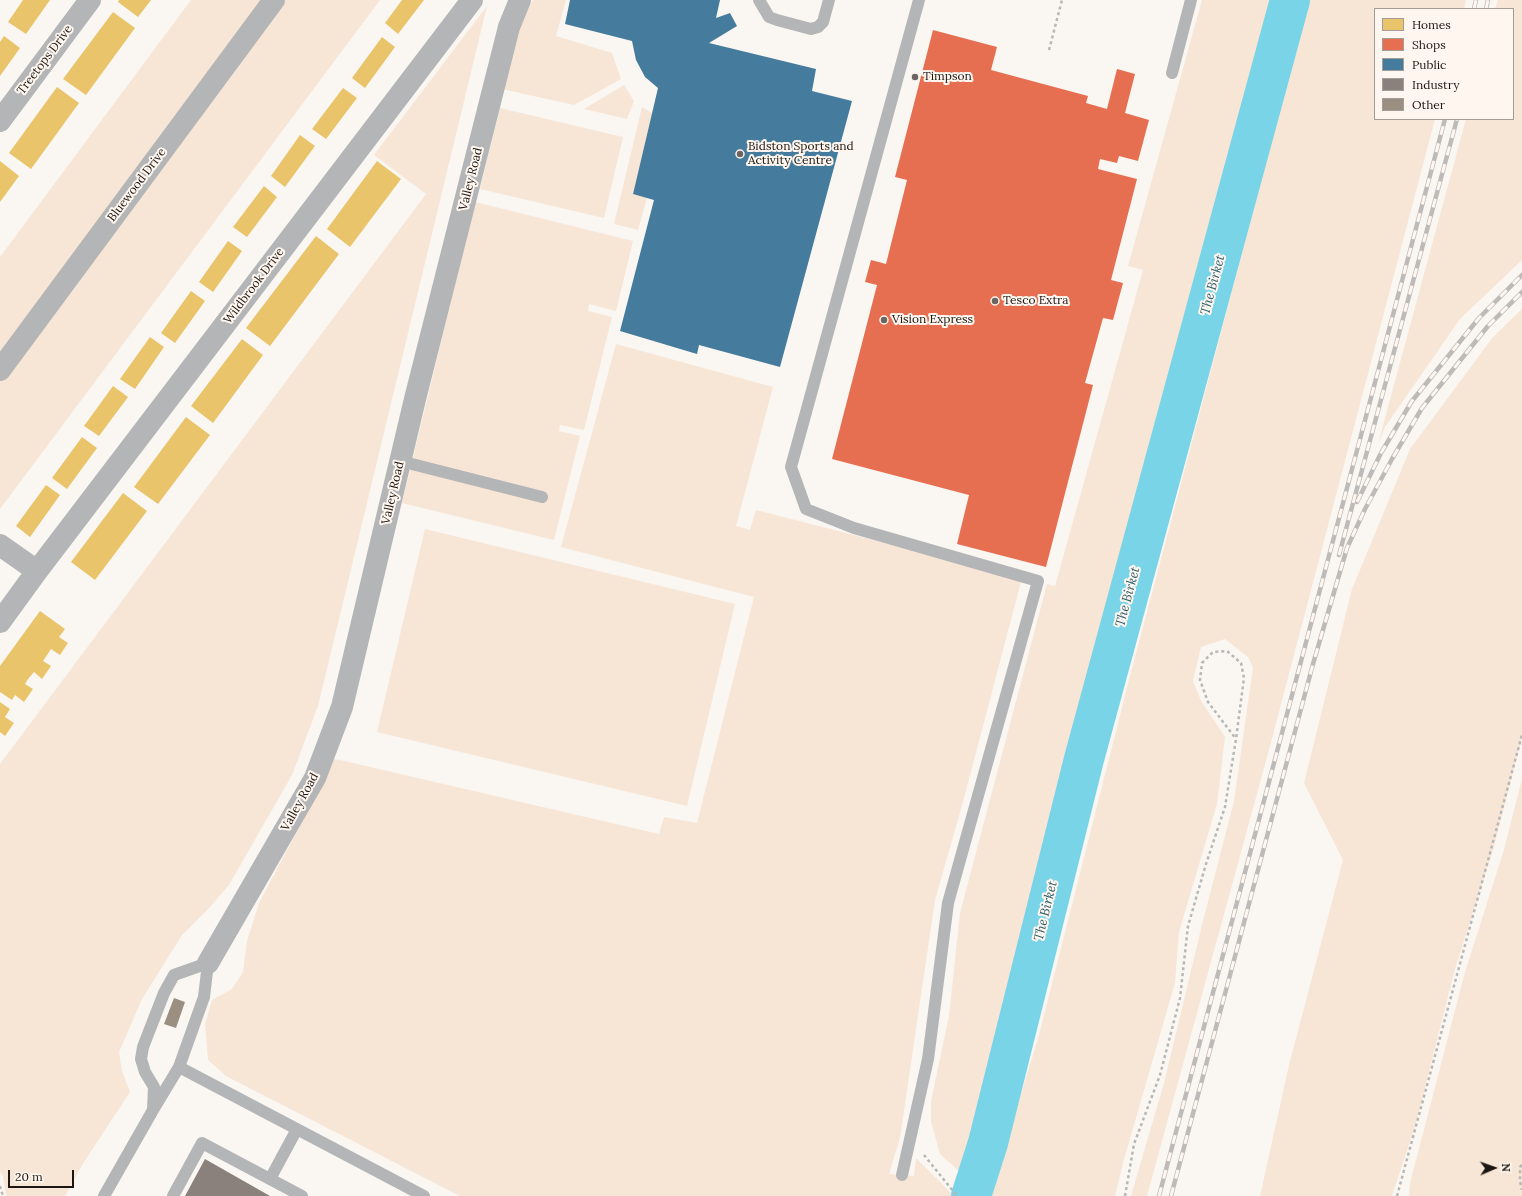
<!DOCTYPE html>
<html>
<head>
<meta charset="utf-8">
<style>
	body { margin:0 }
	#map { position:relative; width:1522px; height:1196px; overflow:hidden; background:#faf6f2; font-family:Lora,serif }
	canvas { display:block }
	.legend { position:absolute; left:1374px; top:8px; width:140px; height:112px; box-sizing:border-box; background:#fef6ef; border:1px solid #a49d97; margin:0; padding:5px 7px; list-style:none; font-size:12px; color:#1c1713 }
	.legend li { display:flex; align-items:center; gap:8px; height:20px }
	.legend b { width:20px; border:1px solid #a49d97 }
	.north { position:absolute; left:1474px; top:1148px; width:40px; height:40px; -webkit-text-stroke:3px #fef6ef; paint-order:stroke; rotate:88deg; font-size:11px; font-weight:700; line-height:16px; text-align:center; color:#1c1713 }
	.north::after { content:''; display:block; margin:auto; width:14px; height:18px; background:#1c1713; clip-path:polygon(50% 0,100% 100%,50% 72%,0 100%) }
	.scale { position:absolute; left:8px; top:1170px; width:66px; height:18px; box-sizing:border-box; border:2px solid #1c1713; border-top:0; padding-left:5px; font-size:12px; line-height:14px; white-space:nowrap; color:#1c1713; -webkit-text-stroke:3px #fef6ef; paint-order:stroke }
</style>
</head>
<body>
<div id="map">
<canvas width="1522" height="1196"></canvas>
<ul class="legend">
<li><b style="height:11px;background:#e9c46a"></b>Homes</li>
<li><b style="height:11px;background:#e76f51"></b>Shops</li>
<li><b style="height:11px;background:#457b9d"></b>Public</li>
<li><b style="height:11px;background:#8a817c"></b>Industry</li>
<li><b style="height:11px;background:#9a8f81"></b>Other</li>
</ul>
<div class="north">N</div>
<div class="scale">20 m</div>
</div>
<script>
const c = document.querySelector('canvas').getContext('2d');
c.lineJoin = 'round';
function paint(path, color) {
  c.fillStyle = color;
  c.fill(path, 'evenodd');
}
function poly(rows) {
  const path = new Path2D();
  for (const r of rows) {
    path.moveTo(r[0], r[1]);
    for (let i = 2; i < r.length; i += 2) path.lineTo(r[i], r[i + 1]);
  }
  return path;
}
function stroke(path, color, width, dash) {
  c.strokeStyle = color;
  c.lineWidth = width;
  c.lineCap = dash ? 'butt' : 'round';
  c.setLineDash(dash || []);
  c.stroke(path);
}
function label(font, color, halo, rows, align = 'center') {
  c.font = font + ' Lora,serif';
  c.lineWidth = 4;
  c.setLineDash([]);
  c.textBaseline = 'middle';
  c.strokeStyle = halo;
  c.fillStyle = color;
  for (const [text, x, y, turn = 0] of rows) {
    c.save();
    c.translate(x, y);
    c.rotate((+turn || 0) * Math.PI / 180);
    c.textAlign = isNaN(turn) ? turn : align;
    if (halo) c.strokeText(text, 0, 0);
    c.fillText(text, 0, 0);
    c.restore();
  }
}
paint(poly([
	[191,0,380,0,0,509,0,257],
	[533,0,566,0,556,36,612,53,621,79,574,105,502,89,522,20],
	[1202,0,1285,0,1110,638,970,1181,940,1154,931,1122,931,1101,949,1016,960,913,1047,584,1055,586,1143,270,1128,266],
	[1309,0,1466,0,1464,9,1375,9,1375,119,1435,119,1270,746,1147,1196,1131,1196,1164,1083,1202,925,1234,801,1253,667,1248,657,1225,639,1201,647,1193,681,1201,701,1225,737,1217,804,1179,932,1175,983,1123,1163,1115,1196,988,1196,991,1190,1038,1039,1130,676],
	[1498,0,1522,0,1522,260,1460,319,1385,427,1378,444,1466,119,1513,119,1513,9,1495,9],
	[487,6,318,706,292,775,229,885,210,907,182,935,142,999,119,1052,122,1071,130,1092,82,1165,65,1196,6,1196,3,1176,0,1172,0,764,426,194,374,155],
	[624,85,634,101,627,119,584,109],
	[642,107,652,113,633,194,647,198,638,230,614,224],
	[500,108,623,137,604,218,480,189],
	[475,202,633,241,616,311,589,304,588,311,612,317,584,430,560,425,559,431,580,436,554,540,402,503],
	[1522,309,1522,737,1493,850,1455,969,1416,1123,1392,1196,1260,1196,1289,1065,1343,860,1304,783,1352,589,1410,449,1493,337],
	[616,344,773,387,736,526,750,530,756,510,1022,578,963,802,935,900,900,1138,889,1174,914,1176,916,1158,954,1196,460,1196,226,1076,208,1060,205,1024,212,1000,232,989,243,972,247,941,259,903,320,788,333,759,340,760,659,834,664,817,697,823,754,597,561,547],
	[425,529,735,604,687,806,377,732],
	[1522,779,1522,1196,1409,1196,1410,1183,1465,972,1503,853]
]), '#f7e6d6');
paint(poly([
	[23,0,50,0,26,34,8,22],
	[119,0,151,0,138,17,118,2],
	[402,0,424,0,398,34,385,23],
	[113,12,135,28,86,95,63,79],
	[4,36,20,48,0,76,0,42],
	[382,37,395,47,365,88,352,78],
	[57,87,79,103,31,169,9,153],
	[343,88,357,98,326,139,312,129],
	[300,135,315,146,285,187,271,176],
	[0,161,19,176,0,202],
	[377,161,401,179,350,247,327,229],
	[264,186,277,197,247,237,233,227],
	[316,236,339,254,270,346,246,328],
	[228,241,242,251,213,292,199,282],
	[191,291,205,301,175,343,161,333],
	[150,337,164,347,135,389,120,379],
	[242,339,263,355,213,423,191,406],
	[113,386,128,397,99,436,84,426],
	[186,417,210,435,158,504,134,487],
	[82,437,97,448,67,489,52,478],
	[46,485,60,495,30,537,16,526],
	[123,493,147,511,95,580,71,562],
	[40,611,65,629,59,637,68,643,60,655,51,649,43,661,51,666,42,679,34,672,28,679,25,684,33,689,24,702,15,695,12,700,0,692,0,666],
	[0,702,10,709,5,717,14,723,5,736,0,732]
]), '#e9c46a');
paint(poly([
	[933,30,997,47,991,70,1088,96,1086,103,1107,109,1117,69,1135,74,1125,113,1149,120,1138,161,1119,156,1117,163,1100,159,1098,169,1137,179,1111,280,1123,283,1113,320,1103,318,1085,383,1093,385,1046,567,957,544,969,495,832,459,877,285,865,282,871,260,886,264,907,180,895,177]
]), '#e76f51');
paint(poly([
	[570,0,720,0,716,18,730,13,737,26,709,43,816,69,812,91,852,101,780,367,699,345,697,354,620,331,654,200,633,194,658,88,645,77,636,60,632,41,565,24]
]), '#457b9d');
paint(poly([
	[205,1159,270,1196,185,1196]
]), '#8a817c');
stroke(poly([
	[971,1196,988,1143,1084,759,1290,0]
]), '#79d4e8', 40);
paint(poly([
	[174,998,185,1002,176,1028,164,1024]
]), '#9a8f81');
stroke(poly([
	[1049,50,1062,0],
	[924,1155,957,1196],
	[1522,1165,1520,1167,1520,1181,1522,1190],
	[0,1186,3,1196],
	[1125,1196,1134,1144,1160,1075,1180,998,1188,926,1206,864,1225,807,1236,739,1244,678,1241,663,1227,651,1213,652,1202,663,1200,680,1208,702,1236,739],
	[1397,1196,1522,735]
]), '#b7b7b6', 2.5, [3, 3]);
stroke(poly([
	[759,0,769,17,777,20,811,29,818,27,823,22,829,0],
	[1172,73,1191,0],
	[400,461,542,497],
	[179,1067,424,1196],
	[902,1175,928,1059,948,903,1038,581,854,528,806,509,791,467,919,0],
	[270,1179,297,1129],
	[104,1196,153,1110,154,1087,145,1072,141,1059,143,1047,164,993,174,975,208,963,204,997,179,1067,153,1110],
	[173,1196,202,1143,302,1196]
]), '#b4b5b6', 12);
stroke(poly([
	[0,121,90,0],
	[0,370,274,0],
	[0,545,37,571],
	[0,622,37,571,472,0],
	[208,963,315,778,342,707,415,399,509,27,520,0]
]), '#b4b5b6', 22);
const rail = poly([
	[1474,9,1476,0],
	[1486,9,1488,0],
	[1357,502,1381,453,1412,401,1479,318,1522,275],
	[1339,555,1457,119],
	[1159,1196,1445,119],
	[1171,1196,1313,664,1347,548,1365,509,1392,459,1422,408,1488,326,1522,292]
]);
stroke(rail, '#bdbab8', 4.5);
stroke(rail, '#fef6ef', 3, [9]);
for (const [x, y, r, color] of [
	[915,77,4,"#6a6561"],
	[740,154,4,"#6a6561"],
	[995,301,4,"#6a6561"],
	[884,320,4,"#6a6561"]
]) {
  const dot = new Path2D();
  dot.arc(x, y, r, 0, 2 * Math.PI);
  c.fillStyle = color;
  c.fill(dot);
  stroke(dot, '#fef6ef', 1.5);
}
label('12px', '#1c1713', '#fef6ef', [
	["Treetops Drive",45,60,-53],
	["Valley Road",471,179,-76],
	["Bluewood Drive",137,185,-53],
	["Wildbrook Drive",254,286,-53],
	["Valley Road",393,493,-77],
	["Valley Road",300,802,-61]
]);
label('12px', '#1c1713', '#fef6ef', [
	["Timpson",923,77],
	["Bidston Sports and",748,147],
	["Activity Centre",748,161],
	["Tesco Extra",1003,301],
	["Vision Express",892,320]
], 'left');
label('italic 13px', '#285d6a', '#fef6ef', [
	["The Birket",1213,285,-75],
	["The Birket",1128,597,-75],
	["The Birket",1046,911,-76]
]);
</script>
</body>
</html>
